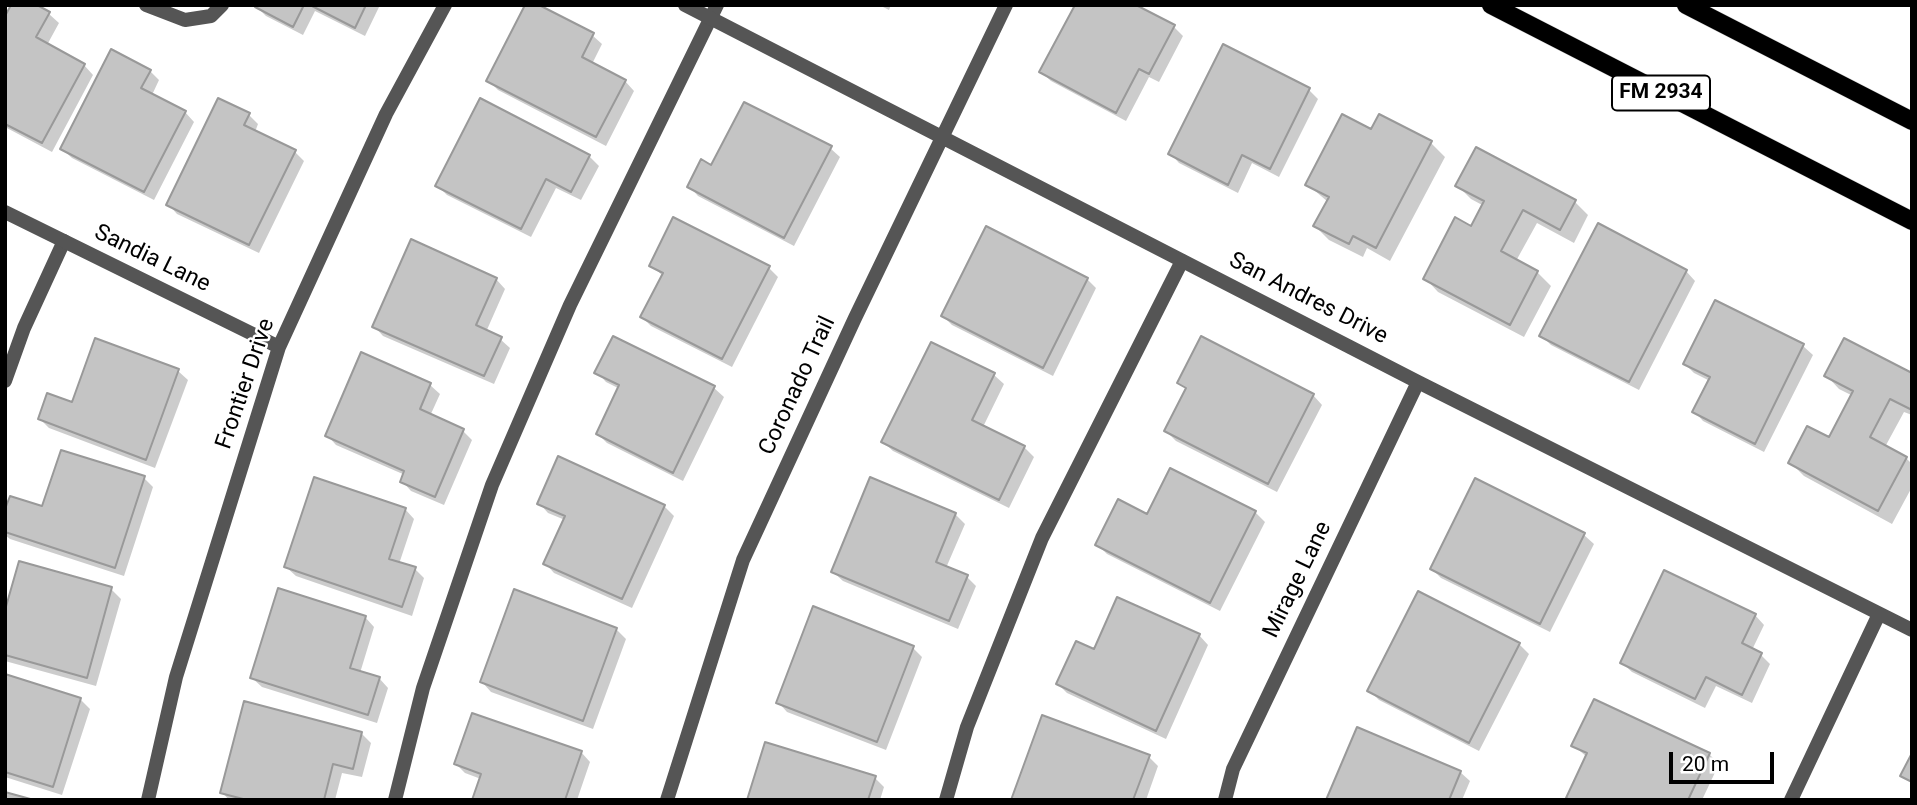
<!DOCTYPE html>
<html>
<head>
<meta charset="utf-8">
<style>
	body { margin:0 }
	#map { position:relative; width:1917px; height:805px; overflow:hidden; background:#fff; font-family:Roboto,sans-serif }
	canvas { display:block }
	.frame { position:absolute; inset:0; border:7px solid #000; pointer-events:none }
	.scale { position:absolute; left:1669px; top:752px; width:105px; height:32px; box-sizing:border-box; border:4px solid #000; border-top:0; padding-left:9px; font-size:21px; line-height:24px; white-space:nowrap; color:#000; -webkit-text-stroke:5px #fff; paint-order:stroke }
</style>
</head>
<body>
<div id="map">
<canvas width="1917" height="805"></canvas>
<div class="frame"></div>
<div class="scale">20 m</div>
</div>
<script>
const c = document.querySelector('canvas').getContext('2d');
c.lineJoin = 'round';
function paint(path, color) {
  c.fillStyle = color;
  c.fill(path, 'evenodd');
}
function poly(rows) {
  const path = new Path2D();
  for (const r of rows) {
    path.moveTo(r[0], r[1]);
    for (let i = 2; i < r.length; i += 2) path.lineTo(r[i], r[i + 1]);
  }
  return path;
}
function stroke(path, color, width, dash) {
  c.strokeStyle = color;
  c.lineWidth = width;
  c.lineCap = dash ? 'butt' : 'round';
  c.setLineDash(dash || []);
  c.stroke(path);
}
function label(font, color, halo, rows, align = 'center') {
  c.font = font + ' Roboto,sans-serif';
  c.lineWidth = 5;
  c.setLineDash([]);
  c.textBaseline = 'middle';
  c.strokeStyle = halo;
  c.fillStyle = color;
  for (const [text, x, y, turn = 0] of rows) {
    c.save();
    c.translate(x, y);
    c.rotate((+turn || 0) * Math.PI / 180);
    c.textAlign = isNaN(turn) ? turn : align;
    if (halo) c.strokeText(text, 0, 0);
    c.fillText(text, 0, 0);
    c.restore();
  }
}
paint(poly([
	[33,5,49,14,59,23,47,45,84,65,93,75,52,152,5,127,5,19],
	[258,5,380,5,365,36,315,11,303,35,266,16,257,7],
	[879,5,891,5,889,10],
	[1174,27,1183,36,1159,82,1149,77,1126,121,1051,81,1041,72],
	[592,35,602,44,592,64,625,81,634,91,606,146,498,90,488,80],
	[150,71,159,80,152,95,185,112,194,122,154,200,72,158,62,149],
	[1309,90,1318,99,1279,177,1252,163,1238,193,1179,163,1170,153],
	[249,115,258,124,255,132,294,151,304,161,259,253,177,214,168,204],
	[1372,132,1431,143,1445,157,1390,261,1367,248,1363,257,1329,240,1315,226,1328,202,1307,184],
	[830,148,840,157,794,246,698,196,689,186],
	[589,156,599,166,581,200,556,188,531,237,447,195,437,185],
	[1458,186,1575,202,1588,215,1574,243,1537,223,1516,261,1537,272,1551,286,1524,337,1438,292,1425,278,1472,228,1484,206,1471,199],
	[651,265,768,267,778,277,732,367,651,326,642,317,663,276],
	[1686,271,1695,281,1639,390,1551,345,1542,336],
	[496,279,505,289,486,332,500,339,510,348,494,384,383,336,374,326],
	[1087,279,1096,288,1053,376,952,325,943,316],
	[1716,302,1803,346,1813,355,1764,452,1703,421,1694,411,1710,381,1694,373,1685,364],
	[613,339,714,388,724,397,683,481,607,443,598,434,620,389,606,382,597,372],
	[932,344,994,375,1004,384,983,427,1024,447,1034,457,1009,508,893,451,883,442],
	[178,371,188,380,155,468,49,428,40,419,73,404],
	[1826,375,1912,375,1912,415,1904,412,1885,447,1906,458,1912,464,1912,487,1892,524,1804,476,1790,462,1830,440,1853,396,1839,389],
	[1179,383,1313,395,1322,405,1277,492,1176,441,1166,431,1187,390],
	[430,385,440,394,430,416,463,431,472,440,444,505,411,491,402,481,405,475,336,445,327,435],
	[144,478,153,487,124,576,10,539,5,535,5,515,44,508],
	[1475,481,1584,535,1594,544,1550,632,1441,578,1432,569],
	[539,503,664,506,674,516,632,608,554,573,545,563,565,520,548,513],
	[405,509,414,519,399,564,415,569,424,578,412,616,296,576,286,567],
	[1255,512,1265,522,1220,611,1107,554,1098,545],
	[955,514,965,524,946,568,967,577,976,586,958,629,843,581,833,572],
	[111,589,121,599,96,686,5,661,5,613],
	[1755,615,1764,625,1752,650,1761,655,1770,664,1752,703,1716,686,1705,708,1632,672,1622,663],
	[365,617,374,627,360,673,379,678,388,688,377,723,262,687,252,678],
	[616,629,626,639,593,729,491,692,482,682],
	[1199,635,1208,645,1166,739,1067,693,1058,684,1095,651],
	[1519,644,1529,654,1479,751,1379,700,1369,690],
	[913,648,922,657,886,750,787,712,778,702],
	[5,676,80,699,90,709,62,795,5,777],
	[361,733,371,743,362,777,342,773,335,800,229,800,222,792],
	[1574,746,1709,754,1719,764,1702,800,1570,800,1587,757],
	[581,752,590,762,577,800,474,800,481,779,465,773,456,764],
	[1149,757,1158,766,1146,800,1013,800],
	[1460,772,1470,781,1462,800,1328,800],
	[875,778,884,787,880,800,749,800]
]), '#0003');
const building = poly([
	[11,5,37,5,50,12,36,37,85,64,42,143,5,124,5,16,11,5],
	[256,5,304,5,293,27,255,7,256,5],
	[310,5,366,5,355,28,310,5],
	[525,5,539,5,594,33,582,57,626,80,596,137,486,81,525,5],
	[1075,5,1136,5,1175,25,1149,74,1139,69,1116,113,1039,72,1075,5],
	[1223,44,1310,88,1270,169,1242,155,1228,185,1168,154,1223,44],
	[111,49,151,70,141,88,186,111,144,192,60,149,111,49],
	[218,98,250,113,244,125,296,150,249,245,166,205,218,98],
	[480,98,590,155,571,192,546,179,521,229,435,186,480,98],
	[744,102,832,146,784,238,687,187,701,159,711,165,744,102],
	[1342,114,1371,129,1379,114,1432,141,1376,248,1353,236,1349,244,1313,226,1329,197,1305,185,1342,114],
	[1476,147,1576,200,1560,230,1523,210,1501,251,1538,271,1510,325,1423,279,1455,217,1471,226,1484,201,1455,186,1476,147],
	[673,217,770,266,722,359,640,317,663,273,649,266,673,217],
	[1598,223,1687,270,1629,382,1539,336,1598,223],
	[986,226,1088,278,1043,368,941,316,986,226],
	[411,239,497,278,476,325,502,337,484,376,372,327,411,239],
	[1715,300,1804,344,1755,444,1692,412,1710,377,1683,364,1715,300],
	[613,336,715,386,673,473,596,434,619,385,594,373,613,336],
	[1201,336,1314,394,1268,484,1164,431,1186,388,1177,383,1201,336],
	[95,338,179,369,146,460,38,419,47,393,72,402,95,338],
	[1844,338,1912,373,1912,410,1890,399,1870,437,1907,457,1878,511,1788,463,1807,426,1829,437,1853,391,1824,376,1844,338],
	[931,342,995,373,972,420,1025,446,999,500,881,442,931,342],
	[361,352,431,383,420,409,464,429,435,497,400,482,404,471,325,436,361,352],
	[61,450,145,476,115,568,5,532,5,509,10,496,42,506,61,450],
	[558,456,665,505,622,599,543,564,565,516,537,504,558,456],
	[1170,468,1256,511,1210,603,1095,545,1118,499,1147,514,1170,468],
	[314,477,406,508,389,559,416,567,402,607,284,567,314,477],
	[870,477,956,513,936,562,968,575,949,621,831,572,870,477],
	[1475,478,1585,533,1540,624,1430,569,1475,478],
	[19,561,112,587,87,678,5,655,5,610,19,561],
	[1664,570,1756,614,1742,643,1762,653,1742,695,1706,677,1695,699,1620,663,1664,570],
	[278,588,366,616,350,668,380,677,368,715,250,678,278,588],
	[514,589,617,628,583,721,480,682,514,589],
	[1418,591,1520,643,1469,743,1367,691,1418,591],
	[1117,597,1200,634,1156,731,1056,684,1076,641,1094,649,1117,597],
	[813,606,914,646,877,742,776,703,813,606],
	[5,674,81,698,53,787,5,772,5,674],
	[1594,699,1710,753,1688,800,1570,800,1566,798,1587,753,1571,746,1594,699],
	[244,701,362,732,353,769,333,764,324,800,247,800,220,793,244,701],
	[472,713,582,751,565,800,472,800,481,774,454,764,472,713],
	[1042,715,1150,755,1133,800,1011,800,1042,715],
	[1357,727,1461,771,1449,800,1326,800,1357,727],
	[765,742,876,776,868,800,747,800,765,742],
	[1912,753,1912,782,1900,776,1912,753],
	[5,792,34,800,5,800,5,792]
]);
paint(building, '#c4c4c4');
stroke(building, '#999', 2);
const primary = poly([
	[1491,5,1912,221],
	[1686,5,1912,121]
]);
stroke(primary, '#dbdbdb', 19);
stroke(poly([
	[146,5,185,20,211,16,222,5],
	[5,381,24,328,64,241],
	[395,800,423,688,492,485,570,305,717,5],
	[946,800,967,727,1042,538,1182,261]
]), '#555', 14);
stroke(poly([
	[685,5,1418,382,1912,630],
	[5,212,279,347],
	[148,800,176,677,279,347,386,114,445,5],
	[667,800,743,560,855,318,1006,5],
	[1225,800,1233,769,1418,382],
	[1791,800,1879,614]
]), '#555', 14);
stroke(primary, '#000', 18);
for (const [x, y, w] of [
	[1661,93,98]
]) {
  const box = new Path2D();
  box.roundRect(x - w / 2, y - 17.5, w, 35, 5);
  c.fillStyle = '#fff';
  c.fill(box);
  stroke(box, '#000', 2);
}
label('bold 21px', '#000', null, [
	["FM 2934",1661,93]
]);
label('23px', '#000', '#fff', [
	["Sandia Lane",152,259,26],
	["San Andres Drive",1308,299,27],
	["Frontier Drive",246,384,-71],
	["Coronado Trail",798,386,-65],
	["Mirage Lane",1298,580,-64]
]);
</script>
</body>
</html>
